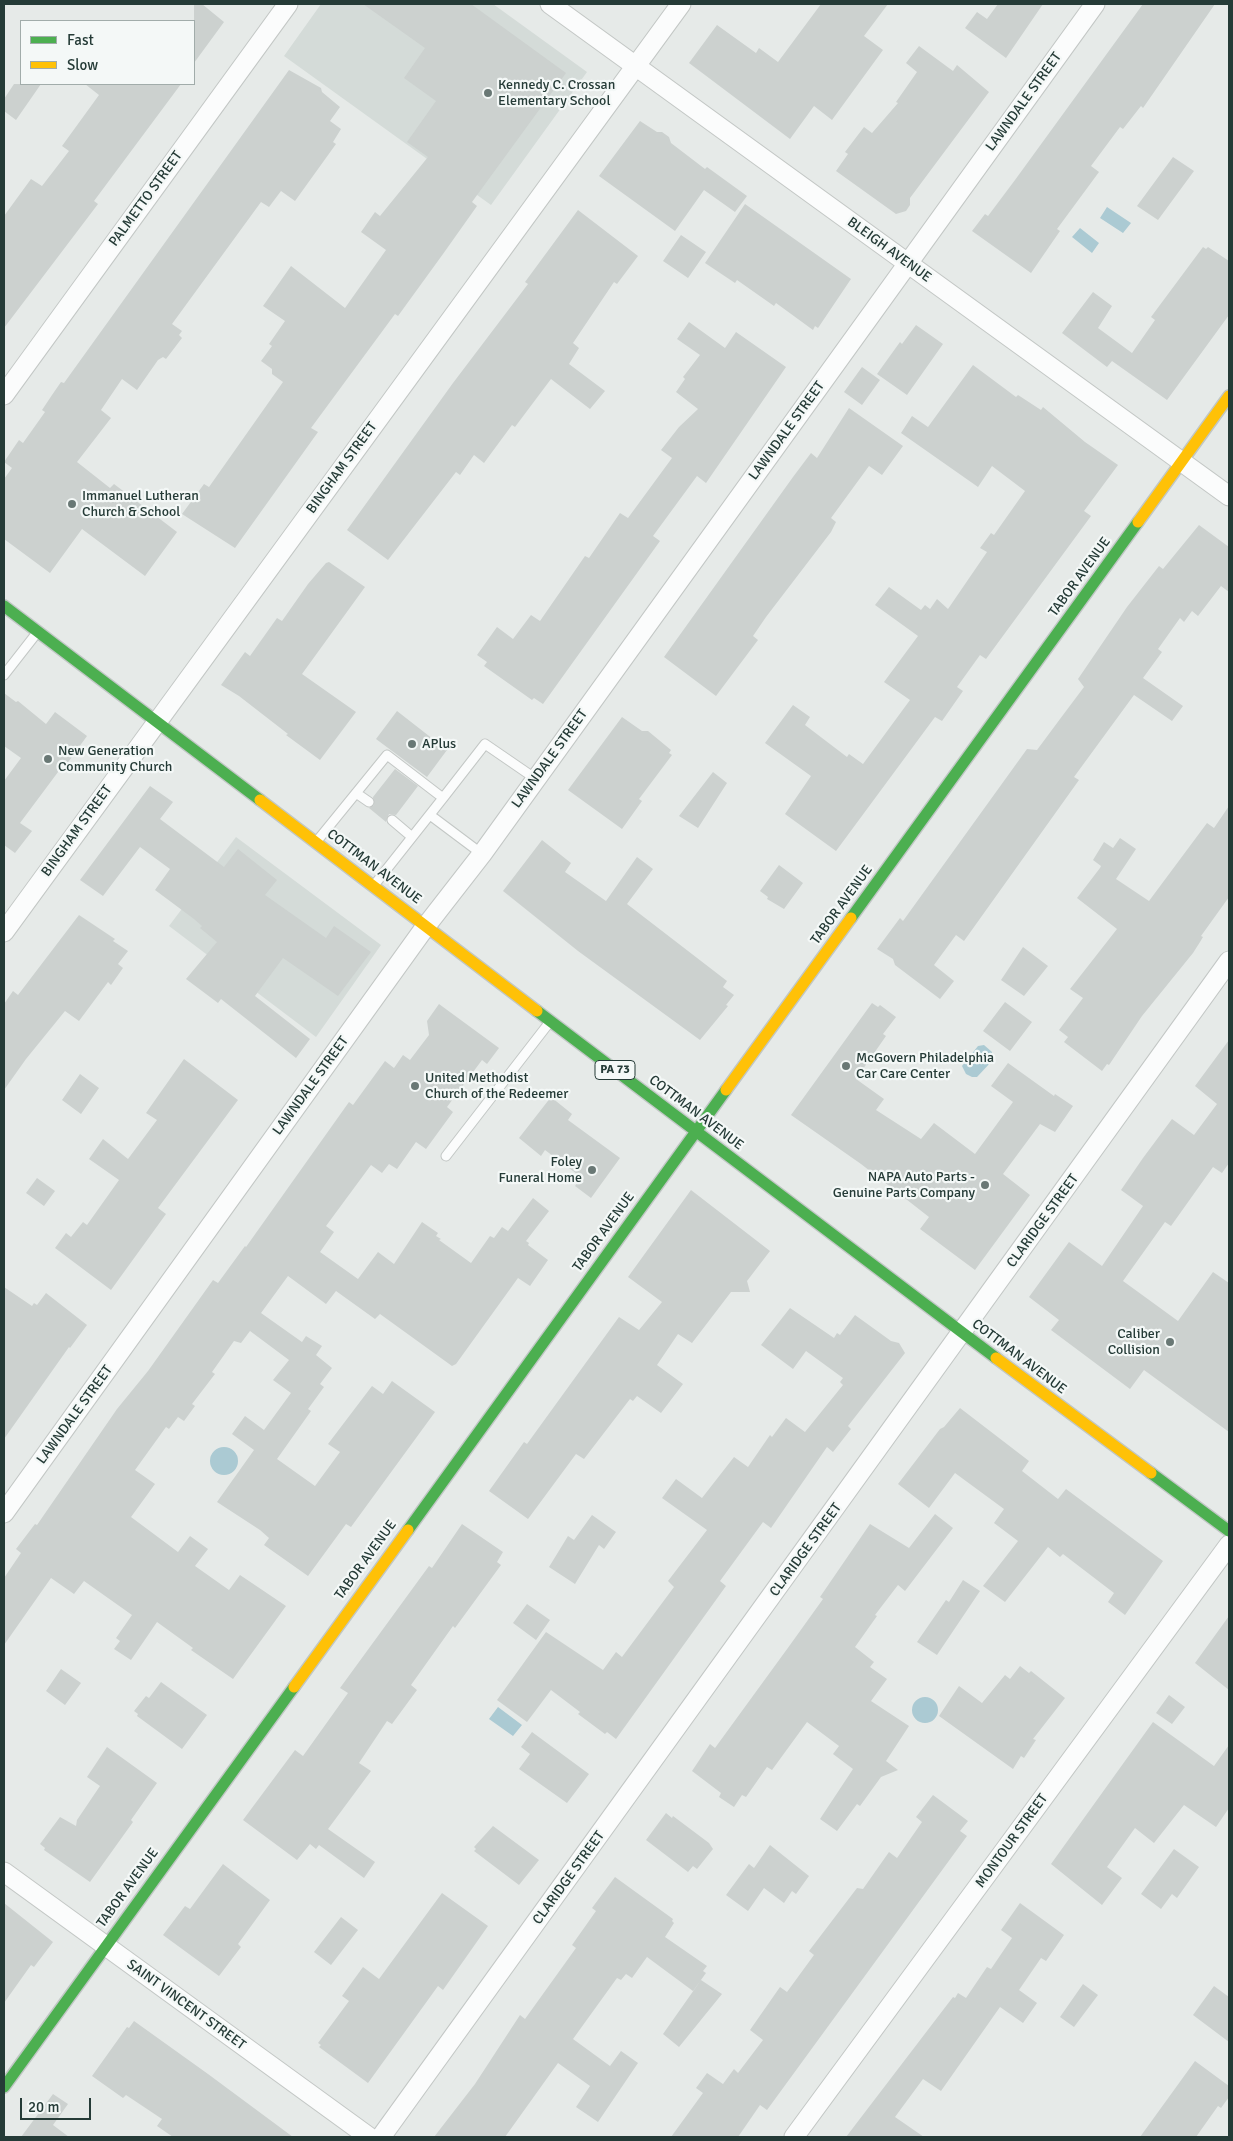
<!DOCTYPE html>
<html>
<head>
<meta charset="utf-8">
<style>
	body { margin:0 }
	#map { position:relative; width:1233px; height:2141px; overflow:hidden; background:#e6eae8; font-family:Signika,sans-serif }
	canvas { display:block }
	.frame { position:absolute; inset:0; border:5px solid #253b37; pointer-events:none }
	.legend { position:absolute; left:20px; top:20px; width:175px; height:65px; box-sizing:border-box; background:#f4f8f7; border:1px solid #a1acaa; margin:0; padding:6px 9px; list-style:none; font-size:15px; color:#253b37 }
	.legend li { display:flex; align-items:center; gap:10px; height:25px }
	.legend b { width:25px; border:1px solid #a1acaa }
	.scale { position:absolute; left:20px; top:2098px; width:71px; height:22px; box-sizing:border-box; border:2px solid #253b37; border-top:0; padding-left:6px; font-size:15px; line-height:18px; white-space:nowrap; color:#253b37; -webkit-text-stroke:4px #f4f8f7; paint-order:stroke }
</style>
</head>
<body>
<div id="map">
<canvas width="1233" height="2141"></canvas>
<div class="frame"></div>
<ul class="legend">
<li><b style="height:6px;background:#4caf50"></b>Fast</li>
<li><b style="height:6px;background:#ffc107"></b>Slow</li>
</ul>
<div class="scale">20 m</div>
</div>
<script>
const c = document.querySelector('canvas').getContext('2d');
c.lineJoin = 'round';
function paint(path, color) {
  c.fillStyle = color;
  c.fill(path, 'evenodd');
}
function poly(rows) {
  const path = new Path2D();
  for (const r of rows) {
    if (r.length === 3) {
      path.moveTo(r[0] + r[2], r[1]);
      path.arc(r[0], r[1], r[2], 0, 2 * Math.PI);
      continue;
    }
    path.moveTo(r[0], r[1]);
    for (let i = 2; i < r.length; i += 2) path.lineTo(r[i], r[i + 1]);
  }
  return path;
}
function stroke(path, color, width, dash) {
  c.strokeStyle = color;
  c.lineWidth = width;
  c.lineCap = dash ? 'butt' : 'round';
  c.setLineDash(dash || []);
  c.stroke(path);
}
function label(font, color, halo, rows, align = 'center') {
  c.font = font + ' Signika,sans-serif';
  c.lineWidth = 4.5;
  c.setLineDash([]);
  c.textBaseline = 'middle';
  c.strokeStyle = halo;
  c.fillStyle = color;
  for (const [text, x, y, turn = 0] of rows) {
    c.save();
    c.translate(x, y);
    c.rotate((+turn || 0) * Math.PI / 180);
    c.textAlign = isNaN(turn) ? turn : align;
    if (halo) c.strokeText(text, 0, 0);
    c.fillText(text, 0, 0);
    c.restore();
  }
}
paint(poly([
	[321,4,493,4,587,72,491,205,284,56],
	[236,837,381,945,316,1037,169,926]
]), '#d4dbd8');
paint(poly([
	[1107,207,1131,223,1123,233,1100,218],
	[1080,228,1099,243,1092,253,1072,237],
	[984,1045,992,1052,992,1061,977,1077,972,1077,966,1074,962,1066,978,1046],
	[224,1461,14],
	[925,1710,13],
	[498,1707,522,1725,513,1736,489,1719]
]), '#abcad3');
paint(poly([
	[194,4,202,4,224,22,194,63],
	[363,4,471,4,566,73,472,202,477,206,443,254,398,316,395,314,311,428,318,432,235,548,182,514,204,484,209,487,283,382,272,374,272,369,261,361,272,346,269,344,285,321,263,306,291,266,345,308,386,250,361,232,375,212,380,216,428,157,407,142,436,101,404,78,425,48],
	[821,4,888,4,864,36,883,50,832,120,814,106,790,139,689,63,717,25,756,53,759,48,778,62],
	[998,4,1043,4,1006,58,965,28,977,12,987,19],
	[1143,4,1215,4,1143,108,1141,106,1123,129,1120,127,1091,166,1099,172,1057,229,1060,231,1031,273,972,231,985,214,988,216,1015,180],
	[919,46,953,71,957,65,989,92,910,198,910,205,906,211,896,214,836,171,848,154,845,152,864,127,872,133,898,103,896,102,917,72,906,63],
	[289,70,321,88,322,92,340,107,330,121,341,129,333,142,336,144,295,201,281,191,269,207,261,202,172,324,182,331,179,335,182,338,166,359,163,357,158,360,137,390,122,379,101,410,111,418,77,462,110,488,114,484,177,532,145,576,82,529,50,573,4,539,4,479,12,468,4,462,19,440,23,443,45,412,42,410,52,395,61,382,64,383],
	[14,84,41,84,16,120,4,111,4,99],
	[85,84,181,84,94,201,98,204,4,328,4,216,31,179,42,186,69,151,62,146,99,95],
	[640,121,657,132,662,132,669,137,671,143,705,169,707,167,747,196,735,212,704,190,675,231,599,176],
	[1173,157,1194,171,1158,220,1137,206],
	[745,204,851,279,818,328,815,326,813,330,776,303,774,306,737,280,735,283,705,263],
	[578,210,638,256,617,284,614,282,573,343,579,348,569,364,605,391,590,409,551,379,515,427,512,425,484,463,474,455,460,475,456,472,388,560,347,530,453,383,528,284,525,282],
	[681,235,706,252,688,278,663,261],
	[1203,247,1206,249,1208,247,1229,261,1229,315,1167,400,1112,361,1107,367,1062,333,1093,292,1112,306,1098,328,1132,353,1155,320,1151,317],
	[689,322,725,348,736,332,786,367,706,483,697,476,653,536,660,541,543,704,534,698,532,700,484,666,487,662,477,655,497,627,513,639,531,615,540,621,585,556,589,558,620,513,628,518,672,458,661,450,679,427,698,409,676,392,685,379,683,377,700,355,677,339],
	[916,325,943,344,907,395,877,374,900,342,902,344],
	[973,365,1016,397,1018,395,1041,410,1043,407,1085,442,1118,465,1084,511,1091,516,986,659,980,655,957,687,963,691,942,721,935,717,836,851,785,814,811,776,765,743,793,705,810,717,805,725,847,757,849,754,863,764,910,700,884,682,918,636,875,605,889,587,921,610,925,605,930,609,937,599,948,609,987,552,980,548,991,533,994,535,1025,491,992,466,978,487,901,433,912,416,928,427],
	[862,367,880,380,862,405,844,392],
	[849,408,903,446,882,475,869,466,831,518,836,522,831,532,766,617,753,636,758,640,716,696,664,657,793,477,811,453,817,458],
	[1199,525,1229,547,1229,592,1221,586,1198,616,1192,611,1184,622,1180,618,1158,649,1162,652,1143,678,1183,706,1172,721,1134,695,1074,777,1079,780,964,941,956,935,934,965,954,981,940,999,895,965,893,959,877,949,900,918,903,921,1027,749,1037,750,1060,719,1084,687,1078,679,1127,607,1159,566,1163,569],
	[329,562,365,587,302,674,356,712,320,760,286,735,288,734,239,696,221,685,245,652,250,656,277,618,282,621,308,584,326,563],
	[4,693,16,702,18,701,46,724,55,712,87,736,66,765,64,764,20,823,32,831,15,853,4,845,4,781,21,758,4,746],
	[397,711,447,750,427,777,376,739],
	[622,717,642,731,648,731,671,750,669,753,672,755,639,799,642,801,622,829,568,790],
	[395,769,418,786,396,815,389,814,386,822,369,808,374,805,373,797],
	[713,772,727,783,698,828,679,816],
	[150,786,173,802,160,819,224,867,238,849,277,880,265,895,326,938,334,926,371,952,338,996,283,958,255,996,310,1039,296,1058,221,999,218,1003,186,979,217,942,200,928,202,926,194,919,155,890,170,869,140,847,103,896,80,880],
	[1229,806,1229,897,1201,936,1203,937,1200,942,1193,953,1142,1016,1109,1065,1107,1064,1102,1071,1064,1042,1068,1037,1059,1030,1083,998,1070,989,1117,929,1077,898,1100,868,1101,866,1093,860,1104,842,1113,848,1120,838,1136,849,1116,879,1149,901,1207,823,1214,828],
	[542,840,571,863,565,872,606,901,637,857,653,869,627,904,727,981,723,987,734,995,726,1005,728,1006,700,1040,578,951,503,891],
	[779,865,803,883,784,909,767,899,768,897,760,891],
	[79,915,115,939,113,941,128,951,118,964,123,968,111,985,108,982,79,1021,65,1011,26,1059,4,1090,4,1004,13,991,18,995],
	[1023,947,1048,966,1024,996,1001,980],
	[1005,1002,1032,1022,1010,1051,983,1031],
	[872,1003,878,1007,880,1005,896,1017,883,1034,886,1036,856,1079,884,1099,876,1110,921,1139,934,1123,975,1154,1013,1102,991,1086,1008,1063,1054,1096,1055,1094,1073,1106,1055,1132,1040,1124,1003,1174,1030,1195,975,1270,920,1229,929,1217,861,1164,791,1115],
	[439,1004,499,1048,487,1064,482,1060,447,1107,453,1112,426,1149,416,1142,397,1169,389,1164,382,1173,371,1165,326,1226,334,1232,320,1252,358,1279,378,1252,394,1264,422,1222,438,1233,436,1236,441,1239,439,1240,471,1263,490,1236,494,1238,502,1227,508,1231,533,1198,549,1211,526,1241,529,1243,528,1245,548,1260,530,1286,518,1278,456,1364,452,1366,380,1314,375,1319,336,1291,326,1304,288,1276,261,1313,302,1342,306,1336,322,1346,316,1355,332,1368,320,1384,324,1387,308,1409,311,1411,277,1459,315,1486,340,1452,328,1444,372,1386,383,1394,392,1381,435,1412,351,1527,346,1524,308,1576,264,1545,269,1538,260,1530,217,1502,254,1450,232,1434,245,1416,264,1430,291,1393,273,1380,289,1360,250,1331,241,1343,234,1341,212,1372,215,1374,192,1404,195,1406,184,1421,178,1417,169,1429,166,1427,135,1470,155,1484,131,1517,178,1552,190,1536,208,1549,195,1566,229,1590,240,1575,286,1606,233,1679,191,1650,193,1648,157,1622,131,1660,114,1649,120,1641,116,1638,132,1615,84,1581,74,1594,51,1578,4,1645,4,1578,21,1553,16,1549,35,1524,37,1525,117,1409,148,1371,213,1280,218,1283,245,1246,246,1247,349,1102,353,1105,385,1061,394,1068,403,1055,410,1060,429,1035,427,1021],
	[1229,1040,1229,1163,1222,1173,1213,1167,1171,1226,1165,1222,1123,1281,1178,1321,1213,1272,1229,1283,1229,1432,1144,1370,1130,1389,1051,1330,1059,1320,1029,1297,1069,1242,1102,1266,1143,1206,1121,1190,1143,1158,1172,1119,1194,1135,1217,1104,1195,1086],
	[184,1059,238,1100,158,1208,166,1214,111,1290,55,1248,66,1233,71,1237,83,1222,87,1225,119,1180,89,1159,103,1139,128,1159,157,1120,146,1113],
	[80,1074,99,1088,81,1114,62,1100],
	[551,1097,572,1114,568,1120,620,1158,591,1198,575,1186,578,1182,574,1178,577,1174,545,1150,541,1156,519,1138],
	[37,1178,55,1191,44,1206,26,1193],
	[691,1190,770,1251,747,1281,750,1292,731,1292,692,1343,678,1334,657,1365,683,1384,661,1413,637,1396,633,1401,630,1399,584,1459,576,1454,528,1519,489,1491,524,1442,527,1444,619,1317,639,1330,662,1302,628,1277],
	[4,1287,32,1306,34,1303,37,1305,46,1293,87,1325,70,1348,69,1347,4,1439],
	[790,1308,834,1338,837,1333,840,1335,855,1315,891,1341,899,1343,905,1353,848,1426,851,1429,833,1452,827,1447,771,1528,763,1522,720,1581,726,1586,616,1739,607,1732,605,1734,578,1714,580,1712,551,1690,527,1722,497,1700,546,1632,603,1670,616,1652,622,1657,674,1587,668,1581,707,1530,662,1498,676,1479,702,1498,734,1457,748,1467,770,1435,772,1437,786,1418,805,1432,843,1385,840,1382,843,1378,806,1351,793,1369,761,1345],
	[960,1408,1029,1461,1022,1471,1058,1499,1066,1489,1163,1561,1125,1615,1108,1602,1114,1593,1063,1554,1060,1557,1048,1547,1005,1602,983,1586,1018,1541,994,1523,1004,1509,955,1473,929,1508,898,1484,940,1429,944,1427],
	[935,1514,953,1528,905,1591,898,1585,875,1615,877,1616,855,1647,874,1662,870,1667,887,1679,871,1701,909,1726,886,1761,898,1770,881,1777,860,1806,857,1804,837,1831,820,1819,853,1769,833,1754,839,1746,807,1722,772,1770,767,1767,746,1797,742,1795,734,1807,719,1797,721,1793,692,1771,710,1744,715,1748,790,1645,823,1599,820,1597,870,1524,909,1548],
	[592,1515,616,1532,604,1549,599,1545,575,1584,549,1567,568,1536,574,1540],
	[462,1524,503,1552,497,1562,501,1565,455,1628,453,1626,411,1685,417,1690,392,1724,387,1721,359,1763,371,1771,328,1829,375,1862,364,1878,319,1845,316,1849,310,1844,297,1860,243,1820,295,1750,303,1756,348,1693,340,1688,429,1566,432,1568],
	[963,1580,980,1591,937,1655,917,1642,946,1600,949,1602],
	[527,1604,550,1620,536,1640,513,1623],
	[1229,1616,1229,1690,1195,1663],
	[1020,1666,1029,1673,1031,1671,1065,1698,1033,1739,1036,1740,1024,1758,1021,1756,1013,1769,939,1716,959,1686,982,1703,1005,1675,1010,1679],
	[61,1669,81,1683,65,1705,46,1691],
	[161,1682,207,1715,182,1749,137,1716,138,1714,134,1711,146,1696,149,1698],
	[1169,1695,1185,1707,1172,1724,1156,1713],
	[1153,1722,1214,1766,1229,1745,1229,1808,1216,1827,1184,1805,1154,1843,1135,1828,1107,1867,1122,1878,1102,1905,1051,1864],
	[532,1732,589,1774,567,1803,519,1769,530,1754,521,1747],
	[107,1747,157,1783,131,1820,133,1822,90,1882,44,1850,45,1848,40,1844,60,1817,76,1826,77,1820,100,1786,87,1777],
	[933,1795,968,1821,960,1831,967,1836,767,2110,760,2105,738,2137,671,2137,703,2093,696,2088,707,2073,723,2084,734,2069,738,2073,763,2040,750,2030,780,1987,787,1992,814,1955,809,1951,857,1888,863,1889,889,1852,897,1858,922,1822,916,1817],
	[666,1813,672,1818,673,1816,709,1843,713,1849,697,1869,693,1866,688,1872,646,1840],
	[493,1826,539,1860,519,1885,474,1851,476,1849,474,1847],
	[770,1845,809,1876,796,1894,792,1891,784,1903,764,1888,748,1911,726,1895,749,1864,754,1868],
	[1174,1849,1199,1867,1177,1898,1172,1894,1161,1909,1141,1894],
	[223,1864,270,1900,238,1944,241,1947,219,1976,163,1935,185,1906,190,1909],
	[615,1877,673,1919,672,1921,674,1923,665,1937,707,1966,703,1971,706,1973,693,1991,647,1957,632,1978,626,1974,621,1980,617,1978,573,2039,610,2066,621,2051,638,2063,598,2122,576,2107,590,2086,558,2063,505,2137,434,2137,475,2084,520,2015,525,2019,576,1948,572,1945,596,1911,592,1908],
	[442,1893,488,1926,443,1990,438,1986,368,2083,319,2047,321,2045,318,2043,349,2001,342,1996,363,1967,379,1979],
	[4,1903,53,1942,34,1967,31,1965,4,2003],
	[1020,1903,1064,1935,1046,1961,1041,1958,1019,1990,1037,2003,1023,2023,1000,2007,941,2091,923,2079,895,2117,924,2137,846,2137,953,1997,955,1998,958,1993,966,1998,987,1967,991,1969,1012,1938,1001,1930],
	[341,1917,358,1930,331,1965,314,1952],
	[701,1980,722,1994,679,2047,663,2034],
	[1083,1984,1098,1995,1074,2027,1060,2017],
	[1214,1986,1229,1997,1229,2042,1193,2015],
	[134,2021,208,2074,293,2137,173,2137,157,2126,162,2119,126,2095,123,2098,92,2076,127,2027,129,2028],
	[1195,2061,1229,2086,1229,2097,1221,2108,1218,2106,1196,2137,1140,2137],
	[53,2094,68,2104,53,2125,69,2137,21,2137]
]), '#ccd1cf');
const lane = poly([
	[4,675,36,634],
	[356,793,369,802],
	[443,798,485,744,536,779],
	[430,815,482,854],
	[392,820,412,837],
	[317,841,387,755,443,798,375,884],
	[446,1156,549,1023]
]);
const street = poly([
	[550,4,1229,496],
	[4,395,288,4],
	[4,932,681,4],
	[4,1513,426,926,482,854,1095,4],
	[4,1872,369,2137],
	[381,2137,1229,961],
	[794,2137,1229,1545]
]);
const fast = poly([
	[4,606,260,800],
	[851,918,1138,522],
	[537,1011,996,1358],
	[1151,1473,1229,1531],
	[408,1530,726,1090],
	[4,2087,294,1687]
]);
const slow = poly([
	[1138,522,1229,396],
	[260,800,537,1011],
	[726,1090,851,918],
	[996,1358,1151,1473],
	[294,1687,408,1530]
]);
stroke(lane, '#c3c7c5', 11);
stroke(street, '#c3c7c5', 21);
stroke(fast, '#c1c7c5', 14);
stroke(slow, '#c1c7c5', 14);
stroke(lane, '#fbfcfc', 9);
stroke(street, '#fbfcfc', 19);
stroke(fast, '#4caf50', 11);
stroke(slow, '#ffc107', 11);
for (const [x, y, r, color] of [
	[488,93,5,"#697875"],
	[72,504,5,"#697875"],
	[412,744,5,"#697875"],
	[48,759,5,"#697875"],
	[846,1066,5,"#697875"],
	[415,1086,5,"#697875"],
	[592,1170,5,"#697875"],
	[985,1185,5,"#697875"],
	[1170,1342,5,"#697875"]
]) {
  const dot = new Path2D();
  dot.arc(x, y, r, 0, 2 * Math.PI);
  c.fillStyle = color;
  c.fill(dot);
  stroke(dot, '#f4f8f7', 2);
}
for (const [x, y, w] of [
	[615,1070,40]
]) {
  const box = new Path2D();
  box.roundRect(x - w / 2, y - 9.5, w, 19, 4);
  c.fillStyle = '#f4f8f7';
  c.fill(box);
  stroke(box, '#253b37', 1);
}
label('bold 12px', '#253b37', null, [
	["PA 73",615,1070]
]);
label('14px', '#253b37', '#f4f8f7', [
	["Kennedy C. Crossan",498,85],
	["Elementary School",498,101],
	["Immanuel Lutheran",82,496],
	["Church & School",82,512],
	["APlus",422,744],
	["New Generation",58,751],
	["Community Church",58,767],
	["McGovern Philadelphia",856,1058],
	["Car Care Center",856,1074],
	["United Methodist",425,1078],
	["Church of the Redeemer",425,1094],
	["Foley",582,1162,"right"],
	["Funeral Home",582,1178,"right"],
	["NAPA Auto Parts -",975,1177,"right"],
	["Genuine Parts Company",975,1193,"right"],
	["Caliber",1160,1334,"right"],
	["Collision",1160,1350,"right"]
], 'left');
label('14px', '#253b37', '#f4f8f7', [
	["LAWNDALE STREET",1024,102,-54],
	["PALMETTO STREET",146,199,-54],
	["BLEIGH AVENUE",889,250,36],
	["LAWNDALE STREET",787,431,-54],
	["BINGHAM STREET",342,468,-54],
	["TABOR AVENUE",1080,577,-54],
	["LAWNDALE STREET",550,759,-54],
	["BINGHAM STREET",77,831,-54],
	["COTTMAN AVENUE",374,867,37],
	["TABOR AVENUE",842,905,-54],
	["LAWNDALE STREET",311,1086,-54],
	["COTTMAN AVENUE",696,1113,37],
	["CLARIDGE STREET",1043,1221,-54],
	["TABOR AVENUE",604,1232,-54],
	["COTTMAN AVENUE",1019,1357,37],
	["LAWNDALE STREET",75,1415,-54],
	["CLARIDGE STREET",806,1550,-54],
	["TABOR AVENUE",366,1560,-54],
	["MONTOUR STREET",1012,1841,-54],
	["CLARIDGE STREET",569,1878,-54],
	["TABOR AVENUE",128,1888,-54],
	["SAINT VINCENT STREET",186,2005,36]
]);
</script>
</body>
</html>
